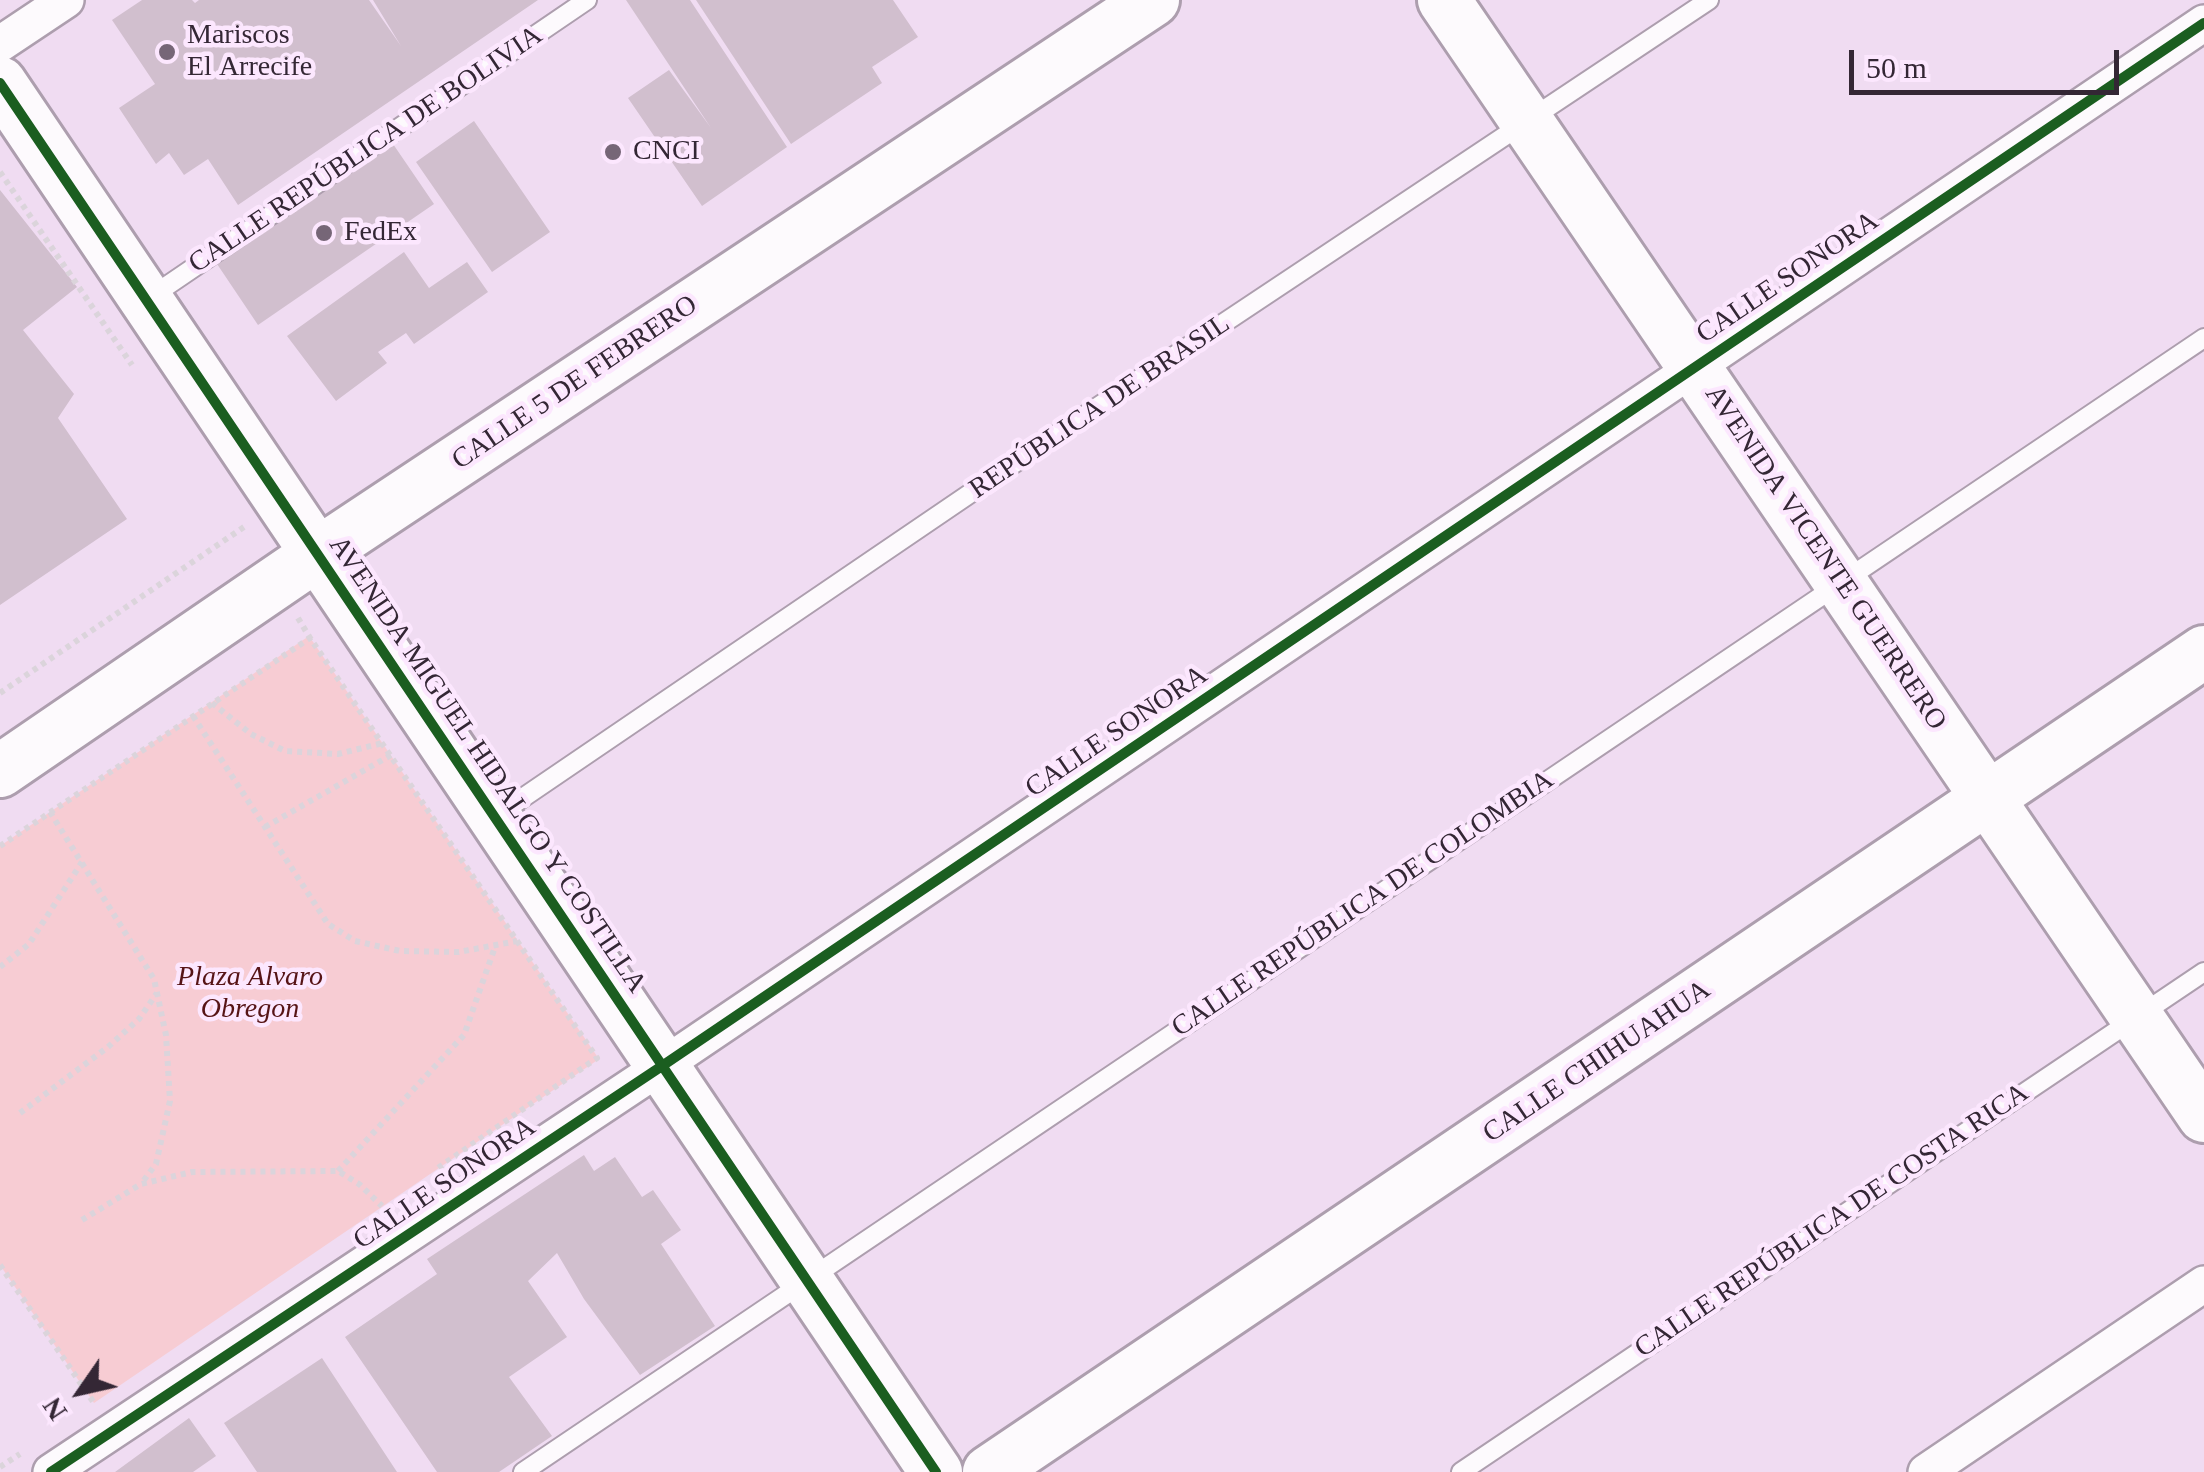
<!DOCTYPE html>
<html>
<head>
<meta charset="utf-8">
<style>
	body { margin:0 }
	#map { position:relative; width:2204px; height:1472px; overflow:hidden; background:#f0dcf2; font-family:Georgia,serif }
	canvas { display:block }
	.north { position:absolute; left:30px; top:1342px; width:100px; height:100px; -webkit-text-stroke:8px #fce7fe; paint-order:stroke; rotate:236deg; font-size:28px; font-weight:700; line-height:40px; text-align:center; color:#342735 }
	.north::after { content:''; display:block; margin:auto; width:35px; height:45px; background:#342735; clip-path:polygon(50% 0,100% 100%,50% 72%,0 100%) }
	.scale { position:absolute; left:1849px; top:50px; width:270px; height:45px; box-sizing:border-box; border:5px solid #342735; border-top:0; padding-left:12px; font-size:30px; line-height:35px; white-space:nowrap; color:#342735; -webkit-text-stroke:8px #fce7fe; paint-order:stroke }
</style>
</head>
<body>
<div id="map">
<canvas width="2204" height="1472"></canvas>
<div class="north">N</div>
<div class="scale">50 m</div>
</div>
<script>
const c = document.querySelector('canvas').getContext('2d');
c.lineJoin = 'round';
function paint(path, color) {
  c.fillStyle = color;
  c.fill(path, 'evenodd');
}
function poly(rows) {
  const path = new Path2D();
  for (const r of rows) {
    path.moveTo(r[0], r[1]);
    for (let i = 2; i < r.length; i += 2) path.lineTo(r[i], r[i + 1]);
  }
  return path;
}
function stroke(path, color, width, dash) {
  c.strokeStyle = color;
  c.lineWidth = width;
  c.lineCap = dash ? 'butt' : 'round';
  c.setLineDash(dash || []);
  c.stroke(path);
}
function label(font, color, halo, rows, align = 'center') {
  c.font = font + ' Georgia,serif';
  c.lineWidth = 9;
  c.setLineDash([]);
  c.textBaseline = 'middle';
  c.strokeStyle = halo;
  c.fillStyle = color;
  for (const [text, x, y, turn = 0] of rows) {
    c.save();
    c.translate(x, y);
    c.rotate((+turn || 0) * Math.PI / 180);
    c.textAlign = isNaN(turn) ? turn : align;
    if (halo) c.strokeText(text, 0, 0);
    c.fillText(text, 0, 0);
    c.restore();
  }
}
paint(poly([
	[309,636,599,1059,94,1403,0,1265,0,846]
]), '#f7ccd3');
paint(poly([
	[142,0,192,0,195,3,199,0,369,0,401,46,373,0,538,0,238,205,208,159,184,175,169,153,156,164,119,108,155,84,112,20],
	[626,0,690,0,787,147,702,206,628,98,669,70,711,128],
	[696,0,893,0,918,37,872,67,882,83,791,144],
	[474,121,550,232,492,272,416,162],
	[391,141,434,204,258,325,215,261],
	[0,190,77,287,23,330,74,394,58,418,127,519,0,605],
	[404,252,429,288,467,262,488,292,414,344,406,333,378,352,387,363,336,401,287,336],
	[584,1155,594,1171,615,1157,642,1197,653,1190,681,1230,661,1244,715,1326,640,1375,584,1299,557,1253,528,1281,567,1337,509,1377,552,1436,499,1472,437,1472,345,1337,437,1274,427,1259],
	[322,1358,397,1472,257,1472,224,1423],
	[189,1418,216,1456,193,1472,115,1472]
]), '#d1bfce');
const lane = poly([
	[149,298,587,0],
	[499,814,1078,420,1709,0],
	[523,1472,2204,338],
	[1461,1472,2204,972]
]);
const street = poly([
	[0,44,66,0],
	[51,1472,662,1066,2204,23],
	[1926,1472,2204,1284]
]);
const secondary = poly([
	[1444,0,2204,1116],
	[0,83,936,1472],
	[0,771,319,553,1153,0],
	[989,1472,2204,652]
]);
stroke(lane, '#ad9eae', 22);
stroke(street, '#ad9eae', 40);
stroke(secondary, '#ad9eae', 58);
stroke(poly([
	[0,172,132,365],
	[298,618,310,638,313,636],
	[0,693,244,527],
	[212,703,251,734,285,751,338,754,383,743],
	[193,716,328,924,355,941,400,951,459,952,517,941],
	[50,812,154,979,166,1035,170,1101,156,1164,141,1184],
	[265,827,391,755],
	[0,846,310,638,597,1058,435,1170],
	[0,967,29,944,82,862],
	[20,1113,108,1047,139,1019,157,993],
	[338,1171,464,1035,495,947],
	[82,1220,141,1184,192,1172,338,1171,359,1184,382,1206],
	[0,1265,94,1403],
	[0,1467,20,1454]
]), '#dbd4db', 6, [5, 5]);
stroke(lane, '#fdfafd', 18);
stroke(street, '#fdfafd', 35);
stroke(secondary, '#fdfafd', 52);
stroke(poly([
	[0,83,936,1472],
	[51,1472,662,1066,2204,23]
]), '#1b5e20', 10);
for (const [x, y, r, color] of [
	[167,52,10,"#766677"],
	[613,152,10,"#766677"],
	[324,233,10,"#766677"]
]) {
  const dot = new Path2D();
  dot.arc(x, y, r, 0, 2 * Math.PI);
  c.fillStyle = color;
  c.fill(dot);
  stroke(dot, '#fce7fe', 4);
}
label('28px', '#342735', '#fce7fe', [
	["Mariscos",187,36],
	["El Arrecife",187,68],
	["CNCI",633,152],
	["FedEx",344,233]
], 'left');
label('28px', '#342735', '#fce7fe', [
	["CALLE REPÚBLICA DE BOLIVIA",366,150,-34],
	["CALLE SONORA",1788,278,-34],
	["CALLE 5 DE FEBRERO",575,383,-34],
	["REPÚBLICA DE BRASIL",1100,407,-34],
	["AVENIDA VICENTE GUERRERO",1825,558,56],
	["CALLE SONORA",1117,732,-34],
	["AVENIDA MIGUEL HIDALGO Y COSTILLA",487,765,56],
	["CALLE REPÚBLICA DE COLOMBIA",1363,904,-34],
	["CALLE CHIHUAHUA",1597,1062,-34],
	["CALLE SONORA",445,1184,-34],
	["CALLE REPÚBLICA DE COSTA RICA",1832,1221,-34]
]);
label('italic 28px', '#561416', '#fce7fe', [
	["Plaza Alvaro",250,978],
	["Obregon",250,1010]
]);
</script>
</body>
</html>
